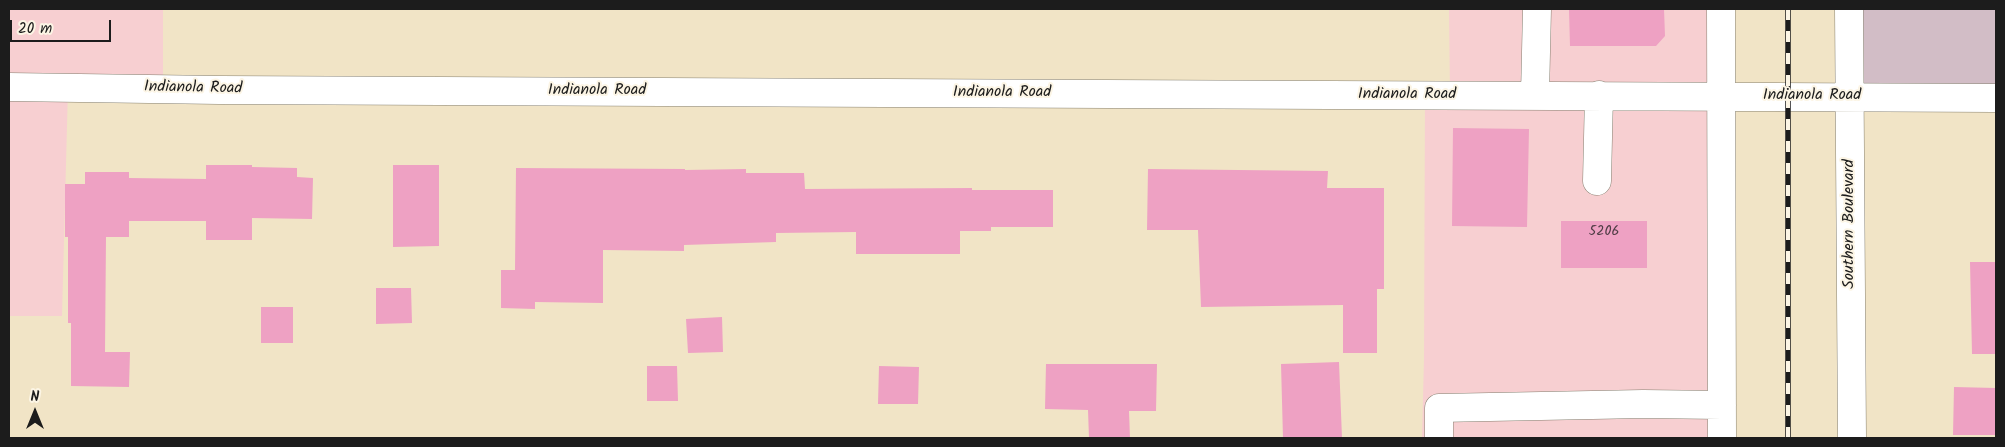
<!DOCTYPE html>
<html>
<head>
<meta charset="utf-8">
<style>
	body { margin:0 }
	#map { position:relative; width:2005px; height:447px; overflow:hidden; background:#f1e4c6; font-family:Kalam,sans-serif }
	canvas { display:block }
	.frame { position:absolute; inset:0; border:10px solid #1c1c1c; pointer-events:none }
	.north { position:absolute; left:10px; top:387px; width:50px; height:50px; -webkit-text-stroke:4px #fcf5e5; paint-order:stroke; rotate:0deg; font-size:14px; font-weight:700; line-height:20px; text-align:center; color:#1c1c1c }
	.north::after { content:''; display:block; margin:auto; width:18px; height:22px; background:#1c1c1c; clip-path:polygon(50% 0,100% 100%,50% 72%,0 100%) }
	.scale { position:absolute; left:10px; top:20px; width:101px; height:22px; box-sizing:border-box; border:2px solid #1c1c1c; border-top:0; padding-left:6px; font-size:15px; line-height:18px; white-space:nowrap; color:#1c1c1c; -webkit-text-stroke:4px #fcf5e5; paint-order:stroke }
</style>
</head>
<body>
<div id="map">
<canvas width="2005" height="447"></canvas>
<div class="frame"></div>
<div class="north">N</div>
<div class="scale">20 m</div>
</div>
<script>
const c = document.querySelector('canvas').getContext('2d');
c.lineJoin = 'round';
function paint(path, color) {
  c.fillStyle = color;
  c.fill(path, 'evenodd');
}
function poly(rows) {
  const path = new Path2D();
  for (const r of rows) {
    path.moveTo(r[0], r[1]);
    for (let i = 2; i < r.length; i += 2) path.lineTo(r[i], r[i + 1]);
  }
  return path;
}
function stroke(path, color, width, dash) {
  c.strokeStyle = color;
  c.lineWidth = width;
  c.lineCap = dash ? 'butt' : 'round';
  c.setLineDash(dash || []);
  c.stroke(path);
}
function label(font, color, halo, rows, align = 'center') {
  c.font = font + ' Kalam,sans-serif';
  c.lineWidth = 4;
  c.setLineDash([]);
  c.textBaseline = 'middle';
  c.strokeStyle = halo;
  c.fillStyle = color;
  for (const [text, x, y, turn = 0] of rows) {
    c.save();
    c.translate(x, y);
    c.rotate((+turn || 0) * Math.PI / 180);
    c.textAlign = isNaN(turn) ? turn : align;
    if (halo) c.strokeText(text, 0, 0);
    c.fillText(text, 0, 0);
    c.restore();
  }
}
paint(poly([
	[9,9,163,9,163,89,68,88,62,316,9,316],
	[1449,9,1721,9,1722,438,1422,438,1424,359,1425,95,1450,95]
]), '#f7cfd1');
paint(poly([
	[1850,9,1996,9,1996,98,1849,97]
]), '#d2bdc6');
paint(poly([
	[1569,9,1664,9,1665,36,1656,46,1570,46],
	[1453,128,1529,129,1527,227,1452,226],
	[206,165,252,165,252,167,297,168,297,177,313,178,312,219,252,218,252,240,206,240,206,221,129,221,129,237,106,237,105,352,130,352,129,387,71,386,71,323,68,323,68,237,65,237,65,184,85,184,85,172,129,172,129,178,206,179],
	[393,165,439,165,439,246,393,247],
	[516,168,685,169,685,170,746,169,746,173,804,173,805,189,972,188,972,190,1053,190,1053,227,991,227,991,231,960,231,960,254,856,254,856,232,776,233,776,242,684,245,684,251,603,250,603,303,535,302,535,309,501,308,501,270,515,270],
	[1148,169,1328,171,1327,188,1384,188,1384,289,1377,289,1377,353,1343,353,1343,305,1201,307,1198,230,1147,230],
	[1561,221,1647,221,1647,268,1561,268],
	[1970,262,1996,262,1996,354,1972,354],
	[376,288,411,288,412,323,376,324],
	[261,307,293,307,293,343,261,343],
	[722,317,723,352,688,353,686,319],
	[1339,362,1342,438,1283,438,1281,364],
	[1046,364,1157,364,1156,411,1129,411,1130,438,1089,438,1088,410,1045,409],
	[647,366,677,366,678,401,647,401],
	[879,366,919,367,918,404,878,404],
	[1954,387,1996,388,1996,435,1953,435]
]), '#eea1c3');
const minor = poly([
	[1721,9,1722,438],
	[1849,9,1852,438],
	[9,87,219,90,1996,98],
	[1535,95,1537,9],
	[1597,181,1599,95],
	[1439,438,1439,408,1643,404,1722,405]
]);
stroke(minor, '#868071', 29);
stroke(minor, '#fff', 28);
const rail = poly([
	[1788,438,1788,9]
]);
stroke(rail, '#1c1c1c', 5.5);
stroke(rail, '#fcf5e5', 4, [11]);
label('14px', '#503d46', null, [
	["5206",1604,233]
]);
label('16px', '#1c1c1c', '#fcf5e5', [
	["Indianola Road",193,89,1],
	["Indianola Road",597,91],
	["Indianola Road",1002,93],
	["Indianola Road",1407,95],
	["Indianola Road",1812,96],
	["Southern Boulevard",1850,224,-90]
]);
</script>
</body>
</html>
